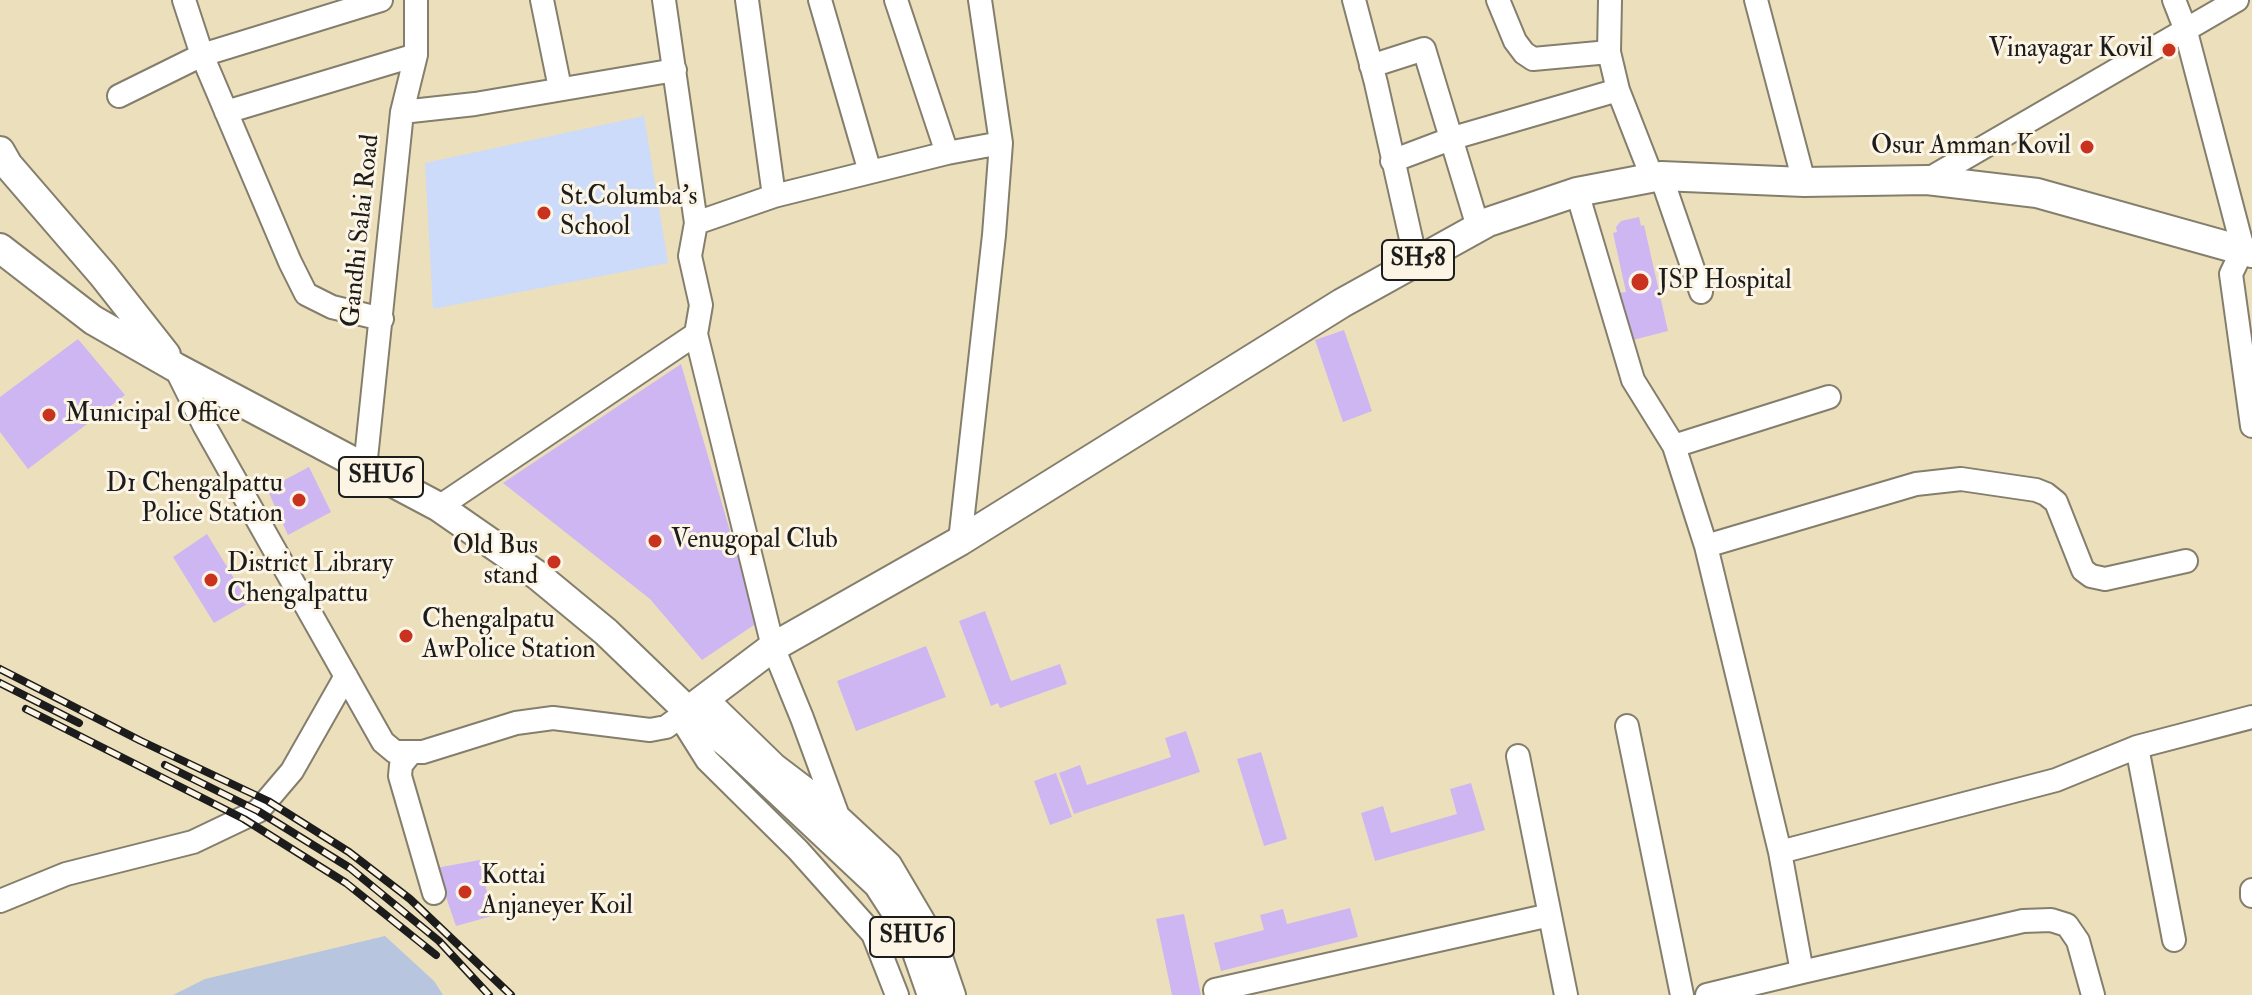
<!DOCTYPE html>
<html>
<head>
<meta charset="utf-8">
<style>
	body { margin:0 }
	canvas { display:block; background:#ecdfbc }
</style>
</head>
<body>
<canvas width="2252" height="995"></canvas>
<script>
const c = document.querySelector('canvas').getContext('2d');
c.lineJoin = 'round';
function paint(path, color) {
  c.fillStyle = color;
  c.fill(path, 'evenodd');
}
function poly(rows) {
  const path = new Path2D();
  for (const r of rows) {
    path.moveTo(r[0], r[1]);
    for (let i = 2; i < r.length; i += 2) path.lineTo(r[i], r[i + 1]);
  }
  return path;
}
function stroke(path, color, width, dash) {
  c.strokeStyle = color;
  c.lineWidth = width;
  c.lineCap = dash ? 'butt' : 'round';
  c.setLineDash(dash || []);
  c.stroke(path);
}
function label(font, color, halo, rows, align = 'center') {
  c.font = font + ' "IM FELL Double Pica",serif';
  c.lineWidth = 6;
  c.setLineDash([]);
  c.textBaseline = 'middle';
  c.strokeStyle = halo;
  c.fillStyle = color;
  for (const [text, x, y, turn = 0] of rows) {
    c.save();
    c.translate(x, y);
    c.rotate((+turn || 0) * Math.PI / 180);
    c.textAlign = isNaN(turn) ? turn : align;
    if (halo) c.strokeText(text, 0, 0);
    c.fillText(text, 0, 0);
    c.restore();
  }
}
paint(poly([
	[644,116,668,263,433,309,425,163]
]), '#cbdbf9');
paint(poly([
	[385,936,434,981,443,995,173,995,205,979]
]), '#b7c5de');
paint(poly([
	[1639,217,1641,226,1644,225,1668,331,1629,341,1618,293,1626,292,1613,233,1617,232,1616,227,1621,221],
	[1344,330,1372,411,1343,422,1315,340],
	[78,339,125,395,28,469,0,432,0,397],
	[681,364,757,623,702,660,650,599,503,483],
	[309,467,331,512,288,535,267,489],
	[207,534,249,603,214,623,173,557],
	[985,611,1011,681,1060,664,1067,684,1000,708,998,703,991,706,959,621],
	[926,646,946,697,856,731,837,681],
	[1186,731,1200,772,1074,814,1059,773,1080,765,1087,785,1171,757,1165,738],
	[1261,752,1287,839,1264,846,1237,759],
	[1056,773,1072,817,1050,825,1034,781],
	[1471,783,1485,830,1375,861,1361,813,1383,806,1391,833,1457,814,1450,789],
	[480,860,492,916,456,926,436,868],
	[1350,908,1358,937,1221,971,1214,943,1264,930,1260,915,1283,909,1287,924],
	[1184,914,1201,995,1172,995,1156,919]
]), '#ceb6f2');
const minor = poly([
	[184,0,202,55,290,262,306,294,332,307,382,319],
	[542,0,560,88],
	[664,0,696,223],
	[747,0,774,196],
	[820,0,870,172],
	[896,0,947,153],
	[1354,0,1376,83,1416,261],
	[1498,0,1515,41,1524,53,1533,59,1609,52],
	[1610,0,1609,52,1618,90,1652,177],
	[1756,0,1804,182],
	[2174,0,2185,28,2243,249,2231,274,2252,426],
	[1371,66,1424,49,1478,227],
	[119,96,202,55,381,0],
	[226,112,416,55],
	[402,112,475,104,675,70],
	[1392,161,1453,138,1618,90],
	[1661,176,1701,292],
	[1927,180,2237,0],
	[1577,192,1633,380,1674,446,1706,546,1780,852,1802,972,1707,995],
	[696,334,773,647,802,718,838,816],
	[175,367,204,425,383,742,395,752,423,752,516,723,553,718,650,730,666,727,688,711],
	[1674,446,1829,397],
	[365,468,402,112,416,55,416,0],
	[439,507,696,334,701,305,690,256,696,223,774,196,947,153,1001,143],
	[960,541,994,235,1001,143,980,0],
	[1706,546,1916,484,1961,479,2036,490,2046,494,2056,502,2083,570,2091,576,2105,579,2186,561],
	[706,698,775,765,821,800,890,864,936,942,954,995],
	[680,717,707,760,798,850,873,934,897,995],
	[1627,726,1682,995],
	[2137,747,2174,940],
	[410,754,401,765,400,776,434,893],
	[1518,756,1566,995],
	[1780,852,2056,780,2137,747,2252,717],
	[2252,890,2252,896],
	[0,901,66,874,193,842,258,811,292,771,346,676],
	[1802,972,2023,921,2051,920,2067,925,2078,941,2093,995],
	[1216,995,1215,990,1550,915]
]);
const major = poly([
	[0,151,8,165,103,275,166,355],
	[0,248,93,320,175,367,439,507,537,575,606,632,688,711,733,748,878,884,911,935,932,995],
	[688,711,773,647,960,541,1342,303,1488,222,1577,192,1661,176,1804,182,1927,180,2037,193,2252,253]
]);
stroke(minor, '#847e6c', 26);
stroke(major, '#847e6c', 32);
stroke(minor, '#fff', 22);
stroke(major, '#fff', 28);
const rail = poly([
	[0,669,141,741,268,801,349,852,410,899,511,995],
	[0,683,79,723],
	[26,709,244,819,346,883,436,955],
	[165,765,258,811,350,868,439,941,489,995]
]);
stroke(rail, '#1c1c1c', 8);
stroke(rail, '#fcf5e5', 5, [15]);
for (const [x, y, r, color] of [
	[2169,50,8,"#c8321e"],
	[2087,147,8,"#c8321e"],
	[544,213,8,"#c8321e"],
	[1640,282,10,"#c8321e"],
	[49,415,8,"#c8321e"],
	[299,500,8,"#c8321e"],
	[655,541,8,"#c8321e"],
	[554,562,8,"#c8321e"],
	[211,580,8,"#c8321e"],
	[406,636,8,"#c8321e"],
	[465,892,8,"#c8321e"]
]) {
  const dot = new Path2D();
  dot.arc(x, y, r, 0, 2 * Math.PI);
  c.fillStyle = color;
  c.fill(dot);
  stroke(dot, '#fcf5e5', 3);
}
for (const [x, y, w] of [
	[1418,260,72],
	[381,477,84],
	[912,937,84]
]) {
  const box = new Path2D();
  box.roundRect(x - w / 2, y - 20, w, 40, 6);
  c.fillStyle = '#fcf5e5';
  c.fill(box);
  stroke(box, '#1c1c1c', 2);
}
label('bold 24px', '#1c1c1c', null, [
	["SH58",1418,260],
	["SHU6",381,477],
	["SHU6",912,937]
]);
label('26px', '#1c1c1c', '#fcf5e5', [
	["Vinayagar Kovil",2153,50,"right"],
	["Osur Amman Kovil",2071,147,"right"],
	["St.Columba's",560,198],
	["School",560,228],
	["JSP Hospital",1658,282],
	["Municipal Office",65,415],
	["D1 Chengalpattu",283,485,"right"],
	["Police Station",283,515,"right"],
	["Venugopal Club",671,541],
	["Old Bus",538,547,"right"],
	["stand",538,577,"right"],
	["District Library",227,565],
	["Chengalpattu",227,595],
	["Chengalpatu",422,621],
	["AwPolice Station",422,651],
	["Kottai",481,877],
	["Anjaneyer Koil",481,907]
], 'left');
label('26px', '#1c1c1c', '#fcf5e5', [
	["Gandhi Salai Road",362,231,-84]
]);
</script>
</body>
</html>
